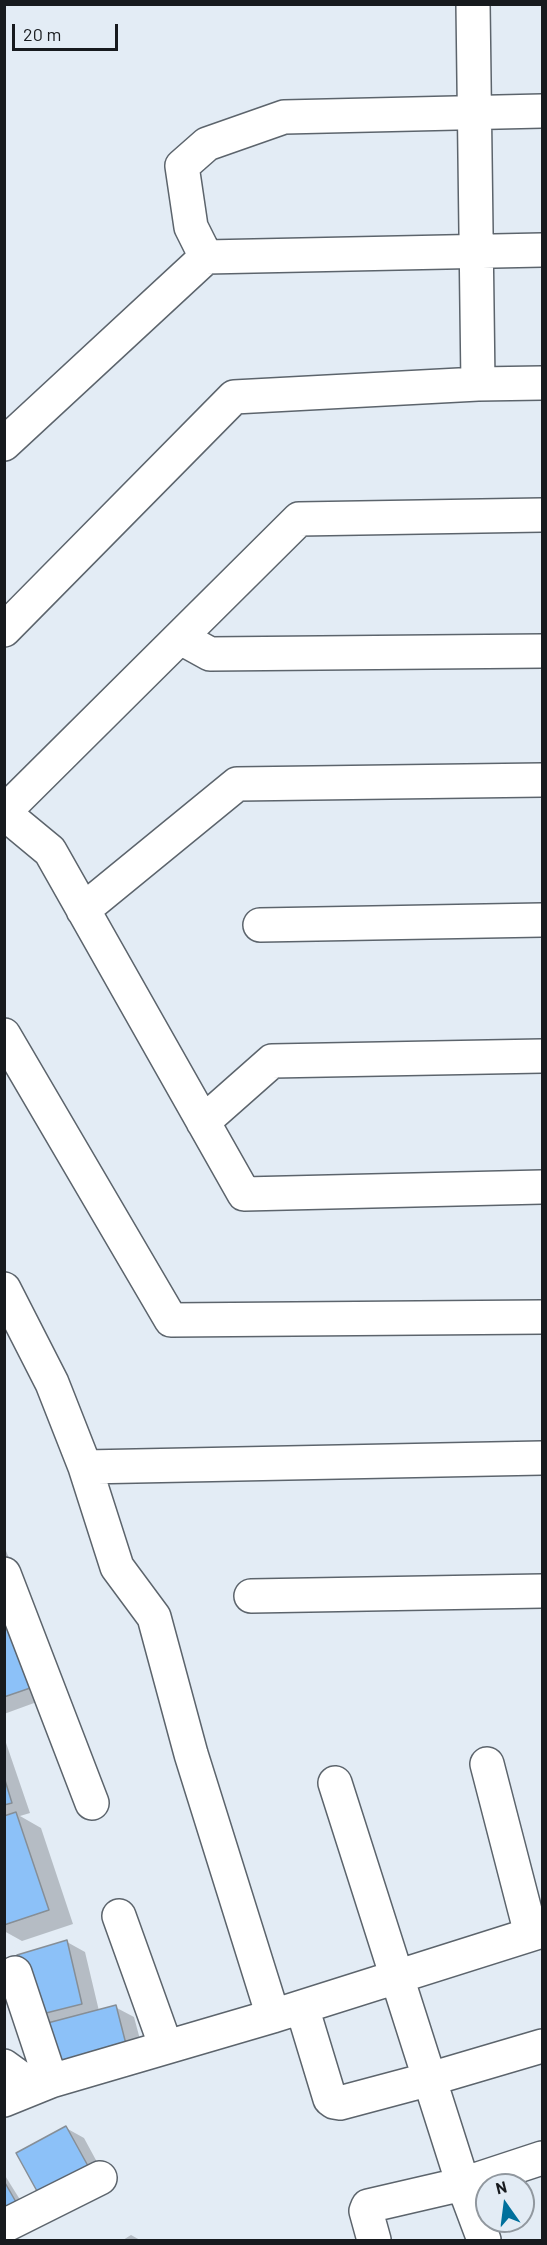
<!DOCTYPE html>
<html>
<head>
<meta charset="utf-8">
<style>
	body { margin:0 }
	#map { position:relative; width:547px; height:2245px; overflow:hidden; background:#e3ecf5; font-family:Barlow,sans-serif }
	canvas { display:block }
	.frame { position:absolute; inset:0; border:6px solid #171a1e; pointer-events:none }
	.north { position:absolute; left:475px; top:2173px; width:60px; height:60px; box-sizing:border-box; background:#e3ecf5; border:2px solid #91989f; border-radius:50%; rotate:346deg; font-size:16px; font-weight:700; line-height:24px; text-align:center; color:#171a1e }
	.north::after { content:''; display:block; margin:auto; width:21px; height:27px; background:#00709c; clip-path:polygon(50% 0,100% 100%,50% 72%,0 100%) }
	.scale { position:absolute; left:12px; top:24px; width:106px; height:27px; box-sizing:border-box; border:3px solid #171a1e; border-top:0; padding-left:8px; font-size:18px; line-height:21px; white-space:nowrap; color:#171a1e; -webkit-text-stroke:4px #e3ecf5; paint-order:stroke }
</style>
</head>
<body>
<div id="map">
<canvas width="547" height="2245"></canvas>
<div class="frame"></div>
<div class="north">N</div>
<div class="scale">20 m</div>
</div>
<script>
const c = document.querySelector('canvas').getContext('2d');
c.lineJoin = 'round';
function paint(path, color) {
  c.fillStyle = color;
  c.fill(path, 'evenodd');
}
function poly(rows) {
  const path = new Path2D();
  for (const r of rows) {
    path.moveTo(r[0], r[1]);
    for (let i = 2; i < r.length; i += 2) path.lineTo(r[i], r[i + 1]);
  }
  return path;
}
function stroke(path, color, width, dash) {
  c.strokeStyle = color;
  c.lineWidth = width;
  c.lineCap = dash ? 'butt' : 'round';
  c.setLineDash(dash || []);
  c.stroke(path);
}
paint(poly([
	[4,1546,29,1607,56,1695,4,1714],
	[4,1737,30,1813,20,1816,41,1828,73,1924,22,1941,4,1931],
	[67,1942,85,1952,99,2011,115,2007,134,2017,145,2058,71,2078,35,2015],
	[66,2128,84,2138,110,2186,62,2211],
	[4,2174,29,2214,4,2227],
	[131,2235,140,2240,123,2240]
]), '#0003');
const building = poly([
	[4,1604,39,1685,4,1697,4,1604],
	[4,1777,12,1803,4,1805,4,1777],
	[16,1812,49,1910,4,1925,4,1816,16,1812],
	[67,1940,82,2004,34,2016,17,1955,67,1940],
	[116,2005,127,2048,51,2068,40,2025,116,2005],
	[66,2126,93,2175,43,2202,16,2153,66,2126],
	[4,2181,20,2209,4,2217,4,2181]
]);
paint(building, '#8cc1f8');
stroke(building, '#868e96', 1.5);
const minor = poly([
	[473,4,478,384],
	[206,257,191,227,182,166,207,144,284,117,542,111],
	[4,444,206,257,542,250],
	[4,630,234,397,478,384,542,383],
	[181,638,210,654,542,651],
	[4,812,299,519,542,515],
	[4,813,50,851,244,1194,542,1187],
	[83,910,237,784,542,780],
	[260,925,542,920],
	[4,1035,171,1320,542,1317],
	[203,1122,272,1061,542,1056],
	[4,1289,52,1383,85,1467,117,1567,154,1617,191,1754,273,2016],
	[85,1467,542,1458],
	[4,1574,92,1803],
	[251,1596,542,1591],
	[487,1764,531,1934],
	[335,1783,463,2184,484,2240],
	[119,1916,166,2047],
	[15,1973,51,2081],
	[302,2007,330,2099,334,2102,340,2103,430,2079,542,2046],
	[4,2066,33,2087],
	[4,2100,51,2081,273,2016,542,1931],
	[4,2226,100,2178],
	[374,2240,366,2211,368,2206,463,2184,542,2158]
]);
stroke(minor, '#5c646c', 36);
stroke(minor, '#fff', 33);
</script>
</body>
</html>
